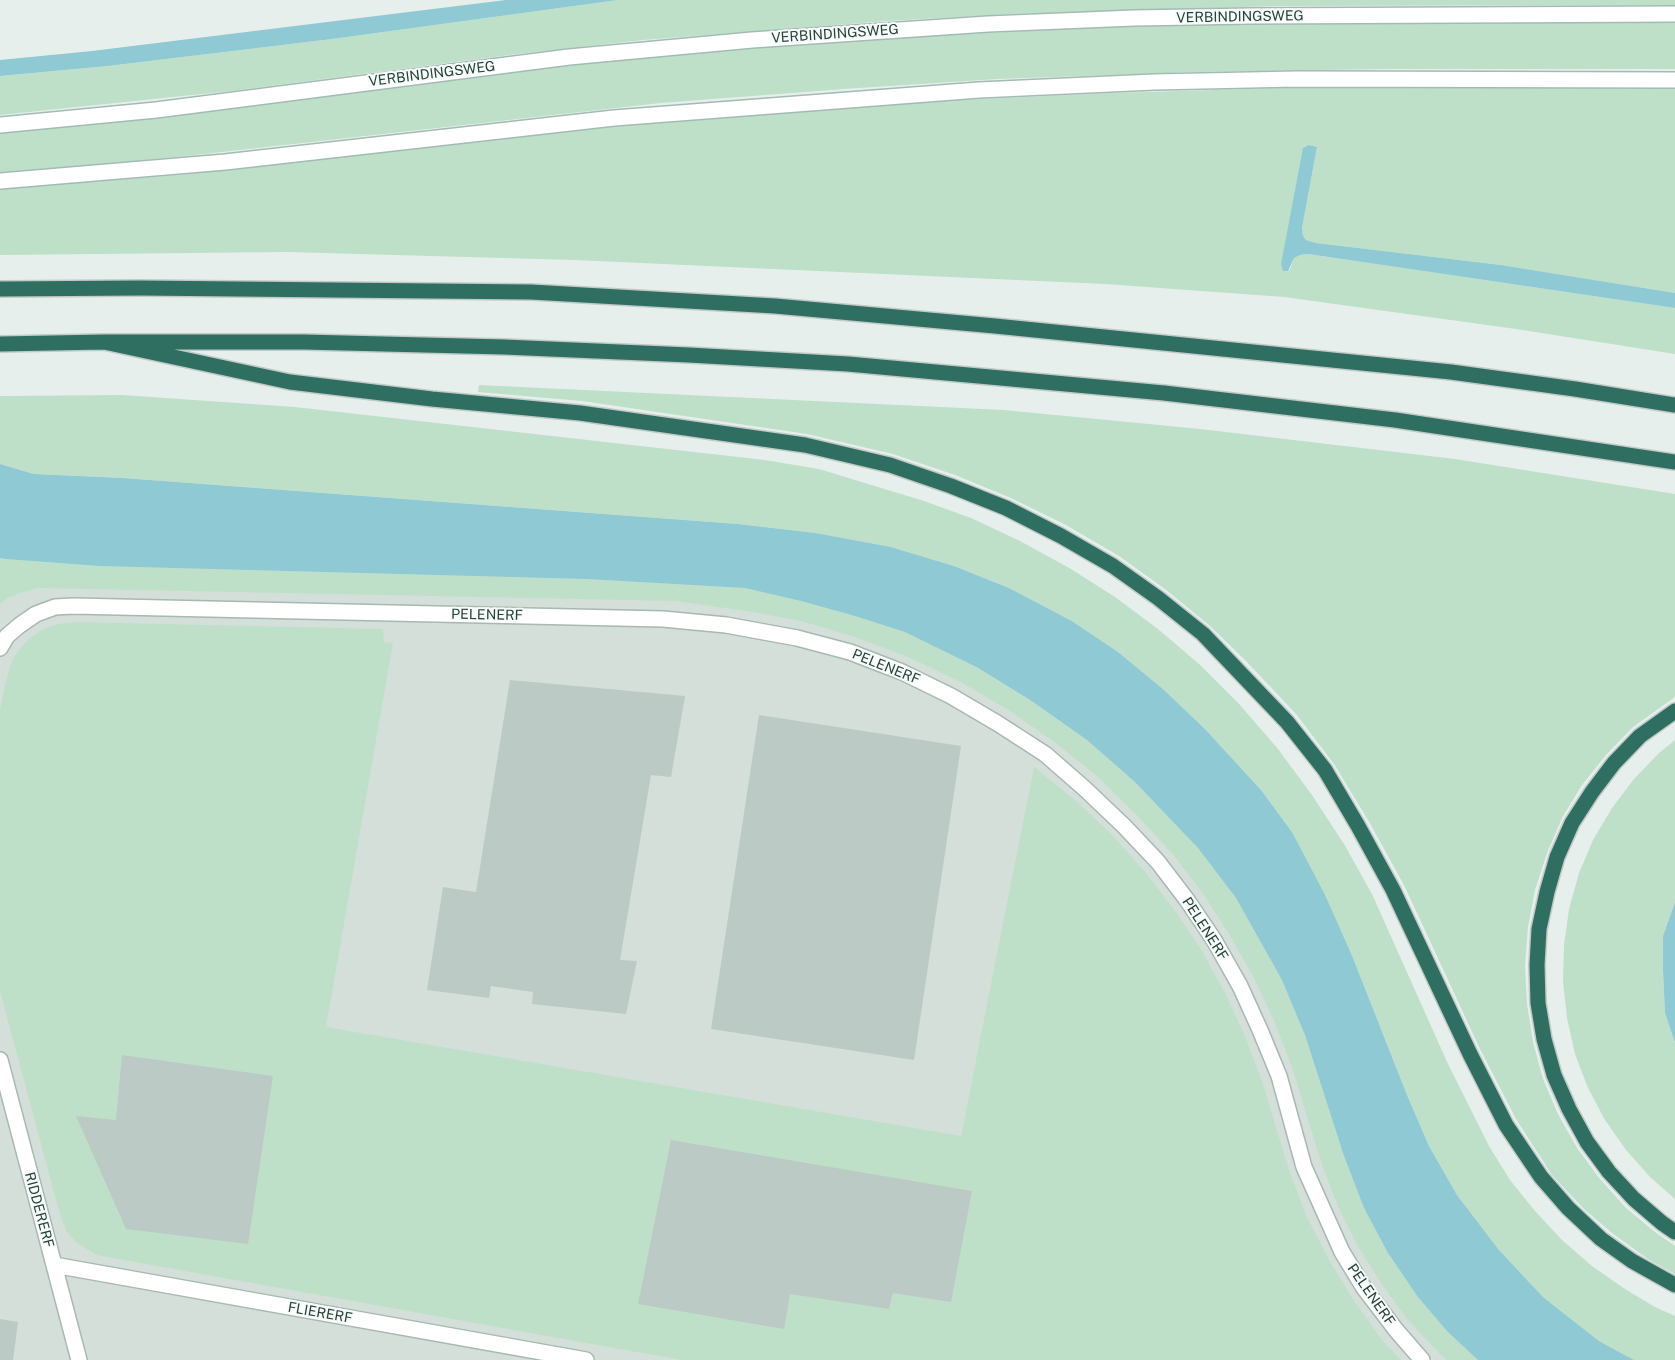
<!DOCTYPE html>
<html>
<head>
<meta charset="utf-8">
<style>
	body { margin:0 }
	canvas { display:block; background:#e6efeb }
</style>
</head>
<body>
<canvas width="1675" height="1360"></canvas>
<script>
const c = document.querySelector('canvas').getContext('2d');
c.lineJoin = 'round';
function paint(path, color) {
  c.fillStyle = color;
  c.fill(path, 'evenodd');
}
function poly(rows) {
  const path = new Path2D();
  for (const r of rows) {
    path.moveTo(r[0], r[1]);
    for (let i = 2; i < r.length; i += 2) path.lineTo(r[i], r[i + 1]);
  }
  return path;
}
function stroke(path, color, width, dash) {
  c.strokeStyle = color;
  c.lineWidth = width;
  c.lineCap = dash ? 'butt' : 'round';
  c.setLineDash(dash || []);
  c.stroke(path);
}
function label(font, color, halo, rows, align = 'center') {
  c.font = font + ' "Public Sans",sans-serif';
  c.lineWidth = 4;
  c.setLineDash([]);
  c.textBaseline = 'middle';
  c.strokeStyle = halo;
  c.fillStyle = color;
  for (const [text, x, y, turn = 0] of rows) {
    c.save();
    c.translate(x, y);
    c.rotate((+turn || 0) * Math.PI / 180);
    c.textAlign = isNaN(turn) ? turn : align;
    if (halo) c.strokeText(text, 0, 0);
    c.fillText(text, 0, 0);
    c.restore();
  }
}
paint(poly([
	[0,533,810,573,1190,798,1512,1360,0,1360]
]), '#d4dfda');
paint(poly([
	[618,0,1675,0,1675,5,1278,6,1010,14,887,21,643,40,517,54,231,91,0,115,0,76,108,66,332,39],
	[1429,22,1675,22,1675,69,1385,69,1195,72,998,79,844,89,661,103,186,156,84,166,0,172,0,133,94,124,261,105,590,63,754,48,923,36,1089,28,1255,23],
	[1675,87,1675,293,1501,265,1316,243,1306,240,1303,236,1302,228,1317,147,1309,145,1286,272,1290,269,1294,258,1300,255,1308,254,1675,308,1675,354,1516,329,1284,297,1105,284,574,260,287,252,0,255,0,189,178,175,619,126,772,112,939,101,1112,93,1282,88],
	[479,385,1004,410,1200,429,1455,459,1675,494,1675,697,1633,727,1606,755,1582,785,1562,818,1547,853,1535,890,1528,927,1525,966,1527,1004,1533,1042,1543,1079,1558,1114,1577,1148,1600,1179,1626,1208,1655,1232,1675,1246,1675,1274,1648,1259,1612,1233,1584,1209,1552,1175,1516,1119,1480,1049,1404,885,1368,820,1334,764,1296,714,1246,661,1210,626,1165,589,1119,556,1066,525,1011,498,955,475,893,454,807,434,582,401,478,392],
	[122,395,295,407,765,460,819,469,924,501,971,518,1020,541,1071,569,1115,597,1158,629,1199,664,1240,705,1278,749,1312,795,1344,844,1372,894,1448,1064,1489,1146,1510,1180,1535,1211,1562,1240,1592,1266,1625,1289,1655,1307,1675,1316,1675,1360,1634,1360,1599,1341,1543,1297,1499,1250,1457,1195,1429,1146,1407,1095,1353,958,1292,832,1261,790,1205,729,1163,689,1118,652,1072,621,1009,588,954,566,891,547,816,533,738,524,123,478,34,474,0,464,0,396],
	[0,558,6,559,99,566,586,579,745,588,801,601,855,616,905,632,978,668,1030,700,1087,740,1135,782,1198,848,1236,898,1282,980,1305,1035,1344,1156,1364,1208,1388,1253,1418,1297,1447,1331,1478,1360,1446,1360,1438,1352,1407,1319,1381,1283,1357,1245,1337,1204,1321,1162,1293,1070,1275,1023,1254,978,1229,934,1202,892,1171,852,1137,815,1097,776,1053,741,1007,709,959,681,908,657,852,636,801,621,747,611,675,601,39,588,23,592,8,598,0,604],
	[74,622,383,629,384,642,393,643,326,1027,961,1136,1034,767,1075,800,1114,837,1146,873,1175,911,1202,951,1225,993,1245,1036,1262,1081,1290,1173,1307,1217,1329,1260,1354,1301,1382,1340,1401,1360,681,1360,96,1255,76,1242,67,1232,60,1215,0,991,0,710,2,699,9,669,14,657,22,646,31,637,44,629,58,624],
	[1675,740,1675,902,1663,936,1663,971,1665,1013,1675,1043,1675,1199,1650,1177,1626,1150,1605,1120,1588,1088,1575,1054,1567,1018,1563,981,1564,945,1569,909,1579,873,1593,840,1612,808,1634,779,1659,753]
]), '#bfe0c8');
paint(poly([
	[506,0,618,0,332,39,108,66,0,76,0,60,92,51],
	[1309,145,1317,147,1302,228,1303,236,1306,240,1316,243,1501,265,1675,293,1675,308,1308,254,1300,255,1294,258,1288,271,1283,271,1281,264,1303,148],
	[0,464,34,474,123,478,738,524,816,533,891,547,954,566,1009,588,1072,621,1118,652,1163,689,1205,729,1261,790,1292,832,1325,895,1353,958,1407,1095,1429,1146,1457,1195,1499,1250,1543,1297,1599,1341,1634,1360,1478,1360,1447,1331,1418,1297,1388,1253,1364,1208,1344,1156,1305,1035,1282,980,1236,898,1198,848,1135,782,1087,740,1030,700,978,668,905,632,855,616,801,601,745,588,586,579,99,566,6,559,0,558],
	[1675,902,1675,1043,1665,1013,1663,971,1663,936]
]), '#8ec9d4');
paint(poly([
	[510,680,685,696,671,777,651,775,620,960,637,961,626,1014,532,1004,533,992,491,986,489,998,427,990,443,887,476,892],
	[759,715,961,746,914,1060,711,1029],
	[122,1055,273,1076,248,1244,126,1229,76,1116,116,1120],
	[671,1140,972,1191,951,1302,893,1293,889,1309,790,1294,784,1329,638,1304],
	[0,1319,18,1322,13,1360,0,1360]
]), '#bbcac4');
const street = poly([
	[0,648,7,636,20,625,36,614,55,607,73,606,663,619,726,625,797,638,850,652,902,672,951,696,997,723,1045,754,1084,788,1124,826,1158,862,1187,900,1214,940,1240,986,1260,1030,1279,1076,1304,1167,1342,1252,1364,1288,1396,1330,1422,1360],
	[0,1060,79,1360],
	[54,1265,586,1360]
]);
const secondary = poly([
	[0,125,156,110,569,57,752,40,988,24,1134,18,1250,16,1675,14],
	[0,181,225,162,614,118,979,90,1154,82,1297,79,1675,80]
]);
const highway = poly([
	[0,289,140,288,531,292,775,306,995,326,1451,372,1575,389,1675,405],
	[104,342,290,382,432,399,580,413,805,445,890,465,951,486,1006,508,1061,536,1113,566,1158,598,1203,634,1287,722,1325,770,1358,826,1393,890,1470,1054,1506,1125,1541,1177,1568,1208,1601,1239,1632,1261,1675,1285],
	[0,344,104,342,304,342,504,347,689,355,848,364,1164,393,1395,420,1675,462],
	[1675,711,1640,736,1614,763,1592,792,1572,823,1557,857,1547,892,1539,929,1537,965,1538,1003,1544,1039,1554,1075,1569,1109,1587,1142,1609,1172,1634,1199,1662,1223,1675,1232]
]);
stroke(street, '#a8b8b2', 18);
stroke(secondary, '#a4bbb3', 18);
stroke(highway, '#c2cac8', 18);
stroke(street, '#fff', 15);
stroke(secondary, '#fff', 15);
stroke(highway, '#2f6f62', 15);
label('14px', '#24423a', '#f7fbf9', [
	["VERBINDINGSWEG",1240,17,-1],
	["VERBINDINGSWEG",835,34,-4],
	["VERBINDINGSWEG",432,74,-7],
	["PELENERF",487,615,1],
	["PELENERF",886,667,22],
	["PELENERF",1205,929,57],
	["RIDDERERF",39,1210,75],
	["PELENERF",1371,1295,55],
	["FLIERERF",320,1313,10]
]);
</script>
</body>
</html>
